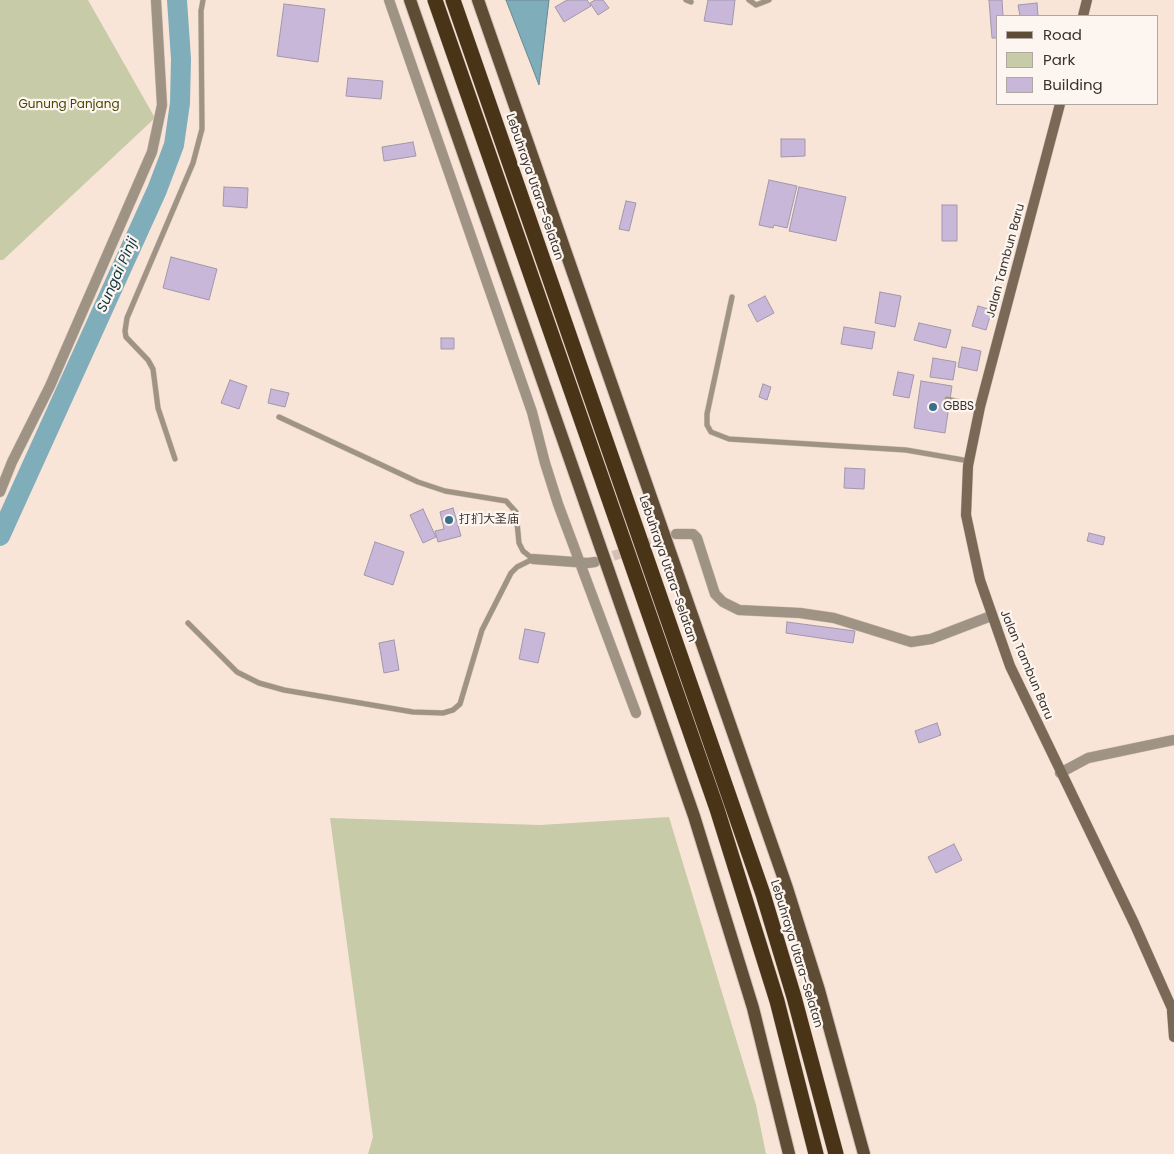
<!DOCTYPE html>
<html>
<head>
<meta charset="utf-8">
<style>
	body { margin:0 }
	#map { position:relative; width:1174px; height:1154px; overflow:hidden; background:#f9e5d8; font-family:Poppins,sans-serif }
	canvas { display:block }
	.legend { position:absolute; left:996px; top:15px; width:162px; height:90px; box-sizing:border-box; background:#fdf5ef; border:1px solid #afa7a1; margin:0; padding:6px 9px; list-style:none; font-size:15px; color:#3a322d }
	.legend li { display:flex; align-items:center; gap:10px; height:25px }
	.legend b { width:25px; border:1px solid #afa7a1 }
</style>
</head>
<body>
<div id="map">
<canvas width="1174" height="1154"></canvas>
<ul class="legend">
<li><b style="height:6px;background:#5f4c35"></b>Road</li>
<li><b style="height:14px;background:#c8cba7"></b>Park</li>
<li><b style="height:14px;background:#c9b7da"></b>Building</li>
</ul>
</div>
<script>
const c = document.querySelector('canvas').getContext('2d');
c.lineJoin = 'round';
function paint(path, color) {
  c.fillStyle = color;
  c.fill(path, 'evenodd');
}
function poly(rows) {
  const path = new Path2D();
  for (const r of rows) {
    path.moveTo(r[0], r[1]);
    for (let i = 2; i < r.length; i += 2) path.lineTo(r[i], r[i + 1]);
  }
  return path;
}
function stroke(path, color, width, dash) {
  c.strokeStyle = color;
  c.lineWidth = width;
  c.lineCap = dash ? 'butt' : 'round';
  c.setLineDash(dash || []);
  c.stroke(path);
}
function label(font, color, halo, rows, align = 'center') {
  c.font = font + ' Poppins,"Noto Sans SC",sans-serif';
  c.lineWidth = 4.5;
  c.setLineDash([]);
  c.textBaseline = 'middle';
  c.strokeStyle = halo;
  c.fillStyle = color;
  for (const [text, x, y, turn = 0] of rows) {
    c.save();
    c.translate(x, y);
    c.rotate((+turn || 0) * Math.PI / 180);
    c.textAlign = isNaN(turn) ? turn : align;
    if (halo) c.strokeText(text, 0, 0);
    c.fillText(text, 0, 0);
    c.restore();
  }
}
paint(poly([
	[0,0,88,0,155,118,3,260,0,260],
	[669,817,756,1105,766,1154,368,1154,373,1137,330,818,540,825]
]), '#c8cba7');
const water = poly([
	[506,0,549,0,539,85,506,0]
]);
paint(water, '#80adba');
stroke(water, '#6b8890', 1);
stroke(poly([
	[0,536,157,190,174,145,180,103,181,59,177,0]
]), '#80adba', 20);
const building = poly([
	[567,0,587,0,591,6,564,22,555,7,567,0],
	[595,0,603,0,609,8,598,15,590,3,595,0],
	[708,0,735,0,732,25,704,21,708,0],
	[989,0,1002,0,1003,16,998,16,998,38,992,38,989,0],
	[1037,3,1038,16,1020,16,1018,5,1037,3],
	[284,4,325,9,318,62,277,56,284,4],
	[348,78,383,81,381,99,346,96,348,78],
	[781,139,805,139,805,156,781,157,781,139],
	[413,142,416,156,384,161,382,147,413,142],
	[769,180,797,186,787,228,774,225,773,228,759,225,769,180],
	[224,187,248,188,247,208,223,206,224,187],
	[799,187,846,197,836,241,789,231,799,187],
	[626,201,636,203,629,231,619,229,626,201],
	[942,205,957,205,957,241,942,241,942,205],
	[171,257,217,269,209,300,163,288,171,257],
	[880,292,901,296,895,327,875,323,880,292],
	[765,296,774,313,757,322,748,305,765,296],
	[978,306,992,310,986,330,972,326,978,306],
	[919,323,951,330,946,348,914,340,919,323],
	[844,327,875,332,872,349,841,344,844,327],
	[441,338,454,338,454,349,441,349,441,338],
	[962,347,981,351,977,371,958,367,962,347],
	[933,358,956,362,953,380,930,377,933,358],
	[898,372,914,375,909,398,893,395,898,372],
	[230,380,247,386,239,409,221,403,230,380],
	[921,381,952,386,945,433,914,428,921,381],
	[763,384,771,387,767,400,759,397,763,384],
	[271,389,289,393,285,407,268,403,271,389],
	[845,468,865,469,864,489,844,488,845,468],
	[453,508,461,536,438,542,435,531,444,529,440,512,453,508],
	[423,509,436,537,423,543,410,515,423,509],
	[1089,533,1105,537,1103,545,1087,541,1089,533],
	[375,542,404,552,393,585,364,575,375,542],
	[787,622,855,631,853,643,786,633,787,622],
	[525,629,545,633,538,663,519,659,525,629],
	[394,640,399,670,384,673,379,643,394,640],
	[937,723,941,735,919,743,915,731,937,723],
	[954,844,962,860,936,873,928,857,954,844]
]);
paint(building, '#c9b7da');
stroke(building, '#a097a9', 1);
stroke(poly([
	[599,561,672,535]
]), '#d3c1b6', 10, [10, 5]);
const lane = poly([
	[686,0,691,2],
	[749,0,756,5,769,0],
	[732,297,707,414,707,425,711,432,729,439,906,450,969,461],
	[947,399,980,407],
	[175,459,158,408,153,369,148,360,126,337,125,331,127,318,193,163,202,129,201,11,203,0],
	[188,623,237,672,259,683,284,690,413,712,443,713,453,710,460,704,482,630,511,573,517,567,533,559,523,551,519,543,516,512,506,501,445,491,418,482,279,417]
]);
const street = poly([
	[389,0,532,412,545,463,558,504,636,713],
	[0,492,12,462,50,386,152,152,162,105,156,0],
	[676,534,693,534,697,538,715,594,723,602,739,610,800,613,834,618,911,642,931,639,991,616],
	[533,559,588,563,595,562],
	[1060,773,1088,758,1174,740]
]);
const secondary = poly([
	[1083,16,1087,0],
	[1060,104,980,407,968,466,966,515,980,580,1010,666,1134,923,1174,1013],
	[1172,1011,1174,1037]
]);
const primary = poly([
	[410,0,694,816,753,1008,789,1154],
	[478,0,787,888,819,990,864,1154]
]);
const highway = poly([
	[435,0,717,809,777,1001,816,1154],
	[453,0,763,894,794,997,836,1154]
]);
stroke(lane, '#d3c1b6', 6);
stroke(street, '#d3c1b6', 11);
stroke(secondary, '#d3c1b6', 11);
stroke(primary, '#d3c1b6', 14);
stroke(highway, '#d3c1b6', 16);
stroke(lane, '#9e9385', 5);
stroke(street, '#9e9385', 10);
stroke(secondary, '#796956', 10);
stroke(primary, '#5f4c35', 12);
stroke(highway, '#493418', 15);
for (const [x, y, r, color] of [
	[933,407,5,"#386f8a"],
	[449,520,5,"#386f8a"]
]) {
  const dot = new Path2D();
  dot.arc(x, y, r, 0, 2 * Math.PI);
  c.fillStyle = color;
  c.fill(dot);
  stroke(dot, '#fdf5ef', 2);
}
label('12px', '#454704', '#fdf5ef', [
	["Gunung Panjang",69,105]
]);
label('12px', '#3a322d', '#fdf5ef', [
	["Lebuhraya Utara–Selatan",534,187,71],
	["Jalan Tambun Baru",1006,261,-75],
	["Lebuhraya Utara–Selatan",667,569,71],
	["Jalan Tambun Baru",1026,665,67],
	["Lebuhraya Utara–Selatan",796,954,73]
]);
label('12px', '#3a322d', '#fdf5ef', [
	["GBBS",943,407],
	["打扪大圣庙",459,520]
], 'left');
label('italic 14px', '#0d3843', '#fdf5ef', [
	["Sungai Pinji",118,275,-66]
]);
</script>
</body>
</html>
